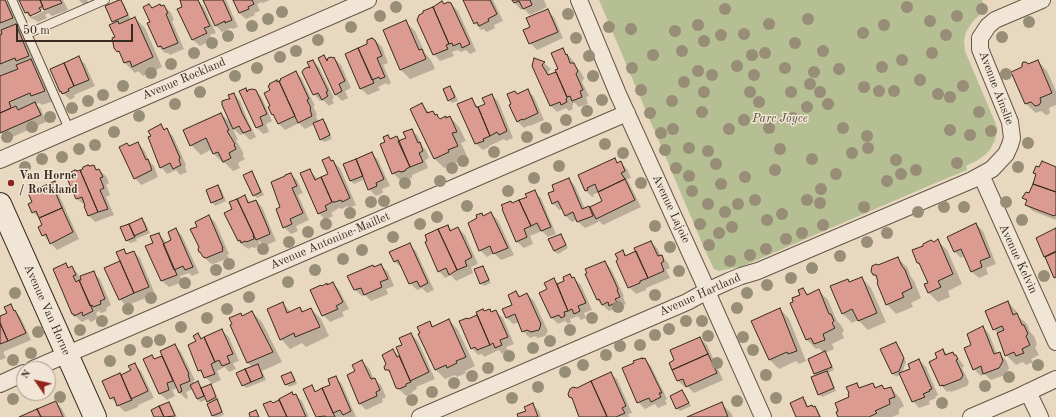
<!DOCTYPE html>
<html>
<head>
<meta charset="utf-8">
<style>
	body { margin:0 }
	#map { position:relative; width:1056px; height:417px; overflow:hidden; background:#e9d8c0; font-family:"Old Standard TT",serif }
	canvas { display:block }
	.north { position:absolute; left:16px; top:361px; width:40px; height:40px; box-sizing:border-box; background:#f1e6d6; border:1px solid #a79b8d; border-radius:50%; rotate:304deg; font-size:11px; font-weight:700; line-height:16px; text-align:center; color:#372a1f }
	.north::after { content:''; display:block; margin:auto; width:14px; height:18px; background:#8f2418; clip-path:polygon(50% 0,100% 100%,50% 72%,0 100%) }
	.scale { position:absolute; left:16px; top:24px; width:117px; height:18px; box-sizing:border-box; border:2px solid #372a1f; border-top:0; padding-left:5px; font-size:12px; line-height:14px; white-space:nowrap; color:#372a1f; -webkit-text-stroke:3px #f1e6d6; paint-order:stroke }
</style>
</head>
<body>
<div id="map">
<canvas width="1056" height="417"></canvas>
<div class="north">N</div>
<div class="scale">50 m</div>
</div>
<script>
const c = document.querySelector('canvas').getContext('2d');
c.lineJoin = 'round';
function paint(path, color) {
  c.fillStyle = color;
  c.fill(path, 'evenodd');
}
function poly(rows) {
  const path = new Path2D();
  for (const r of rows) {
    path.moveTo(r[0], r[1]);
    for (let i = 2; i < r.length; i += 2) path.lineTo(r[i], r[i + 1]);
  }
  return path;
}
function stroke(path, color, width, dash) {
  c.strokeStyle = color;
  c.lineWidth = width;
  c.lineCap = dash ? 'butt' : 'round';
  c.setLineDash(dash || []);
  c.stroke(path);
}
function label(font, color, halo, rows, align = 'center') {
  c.font = font + ' "Old Standard TT",serif';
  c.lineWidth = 3;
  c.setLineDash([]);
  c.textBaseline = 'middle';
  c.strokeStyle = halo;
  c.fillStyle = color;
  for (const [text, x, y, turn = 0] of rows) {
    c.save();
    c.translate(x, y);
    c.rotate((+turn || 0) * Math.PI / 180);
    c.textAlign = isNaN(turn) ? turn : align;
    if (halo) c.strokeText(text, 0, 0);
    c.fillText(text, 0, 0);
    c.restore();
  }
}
paint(poly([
	[599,0,982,0,986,10,982,13,975,19,971,24,966,32,964,41,965,51,995,122,997,128,995,140,990,150,986,154,978,160,966,166,967,170,933,184,743,266,719,271,714,269,705,250]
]), '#b5bf93');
paint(poly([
	[0,0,6,0,13,7,22,27,19,28,25,35,54,101,42,105,40,103,36,104,41,109,46,122,8,139,1,132,0,130],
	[20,0,63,0,68,10,52,16,48,13,45,15,47,18,38,22,34,19,32,19,26,13],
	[45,8,46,10,32,17,30,15],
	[79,0,87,0,89,3,84,5],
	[121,0,124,4,131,20,135,18,145,28,162,67,143,76,138,71,135,73,125,63,121,54,118,51,115,23,113,21],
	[181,0,197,0,204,7,216,33,210,35,212,40,200,46,193,40,179,10,184,8],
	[204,0,226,0,238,27,233,29,231,28,222,32,215,25],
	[234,0,270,0,263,3,262,2,257,4,260,11,254,13,255,15,246,19,239,13],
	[464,0,493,0,503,21,494,25,495,28,487,32,483,29,481,30,475,23],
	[513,0,544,0,547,7,530,15,523,8,521,10,515,3],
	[442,2,444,5,451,4,458,11,476,51,470,54,466,50,461,52,458,50,452,52,454,56,440,61,434,54,424,11],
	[160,5,162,7,164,6,171,13,174,20,172,21,184,49,170,55,168,53,165,53,159,47,148,24,151,22,153,9],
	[547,10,554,17,563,38,537,50,530,43,531,28],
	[406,22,415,31,425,53,431,60,435,69,410,79,401,70],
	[375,40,382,47,388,63,383,65,391,83,388,85,386,83,378,87,380,90,368,95,361,89,346,54],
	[563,50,569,56,574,62,575,66,580,71,584,78,582,82,589,96,586,97,588,104,579,107,575,103,573,103,573,105,572,106,573,109,569,111,566,108,557,112,550,105,535,60,544,63,551,69,548,72,550,75,557,73,559,69],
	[324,56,328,59,334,58,341,65,351,88,345,91,348,98,342,101,335,94],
	[78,58,85,64,95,86,74,95,75,97,70,100,61,91],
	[313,61,319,67,334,98,332,99,334,103,329,106,323,100,320,101,314,94,312,70],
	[1038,61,1047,71,1056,91,1056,105,1049,108,1050,112,1049,114,1046,115,1041,111,1036,113,1026,104],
	[296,72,302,79,315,106,313,106,317,115,316,116,318,122,323,120,326,123,332,139,324,142,321,139,315,124,305,129,299,123,285,130,278,123,276,118,272,114,271,91,278,83],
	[450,87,453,90,458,101,452,103,449,100],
	[246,89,248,91,256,91,262,98,272,121,266,124,269,132,263,134,257,128],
	[527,90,534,97,544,120,530,126,529,125,524,128,517,121,512,104,518,95],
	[234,94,240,101,248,121,256,137,250,140,244,134,240,135,232,127,238,140,236,140,244,154,242,155,245,159,238,163,240,168,233,171,225,163,223,163,214,154,212,149,201,155,191,145,221,114,232,124,231,101],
	[491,95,498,101,513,138,506,141,504,139,489,146,489,147,483,150,476,144,471,99,479,108,486,105],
	[421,104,430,113,433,112,441,120,450,117,459,127,466,141,461,143,467,156,457,160,458,162,444,168,434,158],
	[161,126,173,136,186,165,185,167,187,172,180,175,176,170,167,174,161,167,152,136],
	[411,130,418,136,422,146,426,150,429,158,425,160,428,168,412,175,412,178,409,179,406,177,400,180,393,173,386,142,388,136,391,139,396,137,400,141,407,138],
	[138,143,144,150,150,162,154,166,158,177,141,185,135,178,127,144,130,147],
	[372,153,378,160,390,186,382,189,383,193,376,196,369,189,356,162,363,180,354,184,351,181,344,164],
	[329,158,340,168,356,205,349,208,347,206,342,209,339,208,331,213,333,216,325,220,319,213,310,171,316,177,317,180,329,175],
	[614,159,618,163,620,162,627,169,631,178,627,179,641,207,603,225,597,219,599,222,585,228,578,222,577,220,572,222,565,215,563,208,559,210,553,203,556,191,569,179,575,186,585,209,589,208,594,213,604,202,599,192,593,195,594,197,592,197,586,191,579,176],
	[93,166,98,170,99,170,106,176,109,183,106,185,110,195,106,197,114,215,95,222,88,215,85,205,77,199,67,176],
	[1056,168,1056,220,1033,211,1026,205,1028,202,1024,198,1029,194,1037,175,1034,172],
	[251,172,254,175,264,195,257,198,254,195],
	[290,174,297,180,303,193,298,195,309,220,296,226,298,231,291,234,284,227,282,208],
	[55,182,61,188,64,194,59,195,79,239,57,250,43,235,43,225,40,219,33,212,33,202],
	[218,186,221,189,226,201,215,206,212,202],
	[534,191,541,198,556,234,548,237,542,231,530,236,533,244,524,248,517,242,503,209,511,202,513,204,528,198],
	[245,197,251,203,256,201,262,207,276,241,264,246,258,240,260,246,254,248,252,247,248,249,246,247,245,247,238,241,226,213,234,210],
	[491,214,498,220,514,255,501,260,494,253,487,257,480,250,484,217],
	[209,216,215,222,229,254,227,255,229,258,213,264,210,263,203,256,200,247,199,227],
	[142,219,145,222,150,233,136,239,137,241,130,243,127,240],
	[976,224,983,231,996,264,986,268,988,274,979,278,972,272,965,256,961,258,954,251],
	[448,226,453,231,458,228,465,235,478,264,471,267,473,273,456,281,451,275,445,278,439,271],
	[176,229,182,236,199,273,192,276,189,273,180,276,183,282,169,287,162,281,146,247,155,244,159,234,165,241,167,244,173,241],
	[1056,230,1056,279,1037,238],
	[560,235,563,238,568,248,558,254,554,251],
	[938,241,947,250,962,284,948,291,950,297,938,302,928,292,929,283,922,267,918,263,934,243],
	[651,242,657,248,661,256,668,263,670,268,666,270,670,278,646,288,646,290,636,294,629,287,623,251,627,256,637,252],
	[409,244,416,251,434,290,427,293,422,288,417,290,410,283,403,268,402,268,395,262,391,253],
	[123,250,128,254,134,252,140,258,155,294,126,306,120,299,121,262],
	[897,258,907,267,911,277,914,281,921,298,911,303,913,307,896,314,887,304,878,279,873,274,878,266],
	[605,262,611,269,624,296,623,297,626,304,621,306,623,309,617,312,614,309,609,311,597,300],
	[66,265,69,268,72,267,78,274,80,278,93,272,100,279,111,305,106,308,107,311,101,313,99,311,96,313,98,318,91,322,88,319,82,322,73,314],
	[381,265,388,272,394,286,386,289,388,294,371,301,365,295,362,296,355,290,375,268],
	[482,267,485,270,491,283,484,286,481,283],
	[570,275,581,285,592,310,584,313,586,318,581,320,578,316,570,319,571,322,568,324,565,321,558,324,552,318,541,293,549,289,554,279,559,285,566,282],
	[862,278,871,288,886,322,868,330,858,320,852,323,842,313,847,280,851,283],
	[333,283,339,290,349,309,342,312,344,316,330,322,323,315,322,287],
	[803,289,809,295,819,291,828,300,837,321,841,325,844,331,842,333,844,338,832,344,834,349,825,353,828,356,834,370,828,373,830,375,836,391,822,397,819,394,817,376,815,374,809,359,824,353,819,348,816,349,807,340,802,295],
	[516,292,521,297,527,294,534,301,548,331,545,336,538,338,535,336,530,338,523,331,519,322,513,324,507,318,513,306],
	[1008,302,1017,312,1019,317,1027,324,1030,332,1034,336,1037,344,1035,347,1039,355,1031,359,1033,362,1026,365,1023,362,1016,365,1006,355,998,334,994,329],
	[282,303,291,312,300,308,304,312,311,309,321,319,329,336,306,347,302,343,290,349,281,339],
	[11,306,21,318,31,340,3,352,6,358,0,360,0,317,8,313],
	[780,309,789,319,806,361,799,364,796,361,779,369,769,359],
	[490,310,493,313,496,312,503,318,514,344,506,347,508,351,502,354,499,350,484,357,482,354,478,355,472,348,468,320],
	[252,312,262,322,282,362,262,371,266,380,246,388,243,385,252,367,248,363,231,325,240,314,243,317],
	[449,320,458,330,475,366,465,371,466,373,457,377,455,375,445,379,436,370,430,323,434,327],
	[983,327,989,334,997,354,999,353,1006,360,1009,368,1005,375,991,380,984,374,981,376,974,369,973,346],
	[222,331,229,337,239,361,233,363,236,369,229,372,225,367,217,371,221,380,212,384,199,370,198,335,203,339],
	[411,334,418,341,435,379,416,387,417,389,413,391,412,393,406,396,397,387,392,375,386,369,393,350,402,359],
	[700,338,707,345,723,380,694,393,687,386,685,387,678,381,670,363,676,360],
	[895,343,898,346,906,362,902,373,911,369,919,360,926,367,938,395,935,397,936,398,929,401,930,404,919,408,913,401,901,374,896,377,893,374,882,349],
	[175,345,181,352,195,380,193,381,195,384,198,382,201,385,202,389,210,385,213,388,219,401,217,401,220,404,224,415,219,417,214,417,213,415,210,403,207,399,201,402,197,399,193,389,186,392,188,398,186,399,179,392,178,388,172,390,175,396,167,400,160,394,152,356,156,360,163,356],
	[943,350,948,355,956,356,962,363,964,366,962,368,969,382,967,386,951,392,949,391,947,392,941,385,938,359],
	[645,359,651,366,667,399,665,400,667,404,658,408,655,404,645,409,638,402,643,360],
	[362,361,369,368,374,379,381,385,386,397,382,399,383,402,366,410,360,404,357,372],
	[134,364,141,371,154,398,138,405,138,407,125,412,111,398,120,374,121,376,132,371],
	[291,373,294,376,297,384,289,387,286,384],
	[610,373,617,379,632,413,628,414,629,417,580,417,574,401,570,397,577,389],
	[335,377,342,384,356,417,317,417,305,389,312,387,317,392,332,385],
	[856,384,861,389,872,384,877,388,882,386,886,390,891,388,900,398,904,406,899,409,899,414,892,417,840,417],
	[682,391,685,394,691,406,680,411,677,408],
	[295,395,302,401,309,417,270,417,273,404],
	[803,398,806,401,808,407,812,406,814,408,815,407,818,410,821,417,797,417],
	[56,402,62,409,66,417,21,417],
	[169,403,172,406,177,417,155,417],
	[721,403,731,413,733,417,690,417],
	[532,404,539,411,541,417,519,417,527,411]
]), '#0003');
const building = poly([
	[0,0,5,0,13,18,0,23,0,0],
	[19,0,40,0,43,6,39,8,41,11,30,16,28,12,25,13,19,0],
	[40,0,60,0,62,3,44,10,40,0],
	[119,0,121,0,128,15,112,22,105,6,119,0],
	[180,0,198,0,210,26,204,28,207,33,192,40,177,9,182,7,180,0],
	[203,0,223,0,232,20,225,23,225,21,215,26,203,0],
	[233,0,252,0,254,4,248,7,249,9,239,13,233,0],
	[463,0,490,0,497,14,488,19,489,21,479,26,477,22,474,24,463,0],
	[512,0,530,0,532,5,523,9,519,1,514,3,512,0],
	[442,1,444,4,448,2,451,3,470,44,462,48,460,43,453,46,452,43,449,44,433,7,442,1],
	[149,4,152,8,160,4,161,6,164,5,168,13,166,14,178,43,163,49,161,46,158,47,147,23,150,22,143,7,149,4],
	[433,7,449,44,446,45,448,49,433,55,417,20,419,15,423,13,423,11,433,7],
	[548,9,558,32,529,44,523,30,530,27,526,18,548,9],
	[135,17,153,57,132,67,130,61,124,63,119,51,117,52,114,48,112,38,115,37,109,25,118,21,119,24,135,17],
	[406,20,419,50,422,49,426,59,400,70,383,30,406,20],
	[16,24,29,56,16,61,15,58,0,64,0,35,2,34,1,30,16,24],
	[372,38,375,40,382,56,377,58,385,77,380,79,379,77,372,80,358,48,367,44,367,40,372,38],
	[358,48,374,83,360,89,345,54,358,48],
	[563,48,566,55,567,54,570,63,574,63,578,71,576,74,583,90,580,91,582,97,572,101,570,96,567,97,556,72,555,70,558,69,551,53,563,48],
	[324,55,327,61,328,58,331,57,333,58,334,57,345,81,339,84,342,91,335,95,318,58,324,55],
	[79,56,89,80,74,86,64,63,79,56],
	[534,58,545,62,542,65,548,75,556,72,567,97,567,98,566,99,567,102,561,105,560,102,550,106,532,66,534,58],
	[31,59,45,91,31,96,30,93,9,102,11,108,0,113,0,76,18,69,16,65,31,59],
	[313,60,328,91,326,92,328,96,322,100,318,93,313,95,302,72,304,69,308,67,310,68,307,62,313,60],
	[1038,60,1052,93,1040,98,1041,102,1039,105,1035,106,1031,102,1025,104,1011,72,1022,67,1022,64,1023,62,1026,62,1028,64,1038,60],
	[64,63,74,86,68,89,69,91,62,94,61,91,60,92,50,69,64,63],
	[296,71,309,99,307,100,311,108,310,109,312,116,298,123,279,81,281,80,280,79,296,71],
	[277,80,277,82,279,81,295,116,278,124,273,114,272,115,268,107,270,106,264,93,270,90,268,86,270,85,269,84,277,80],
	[450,86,455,97,448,101,443,89,450,86],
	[246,88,247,92,248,90,252,89,256,90,267,114,260,117,263,125,256,128,239,91,246,88],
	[528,89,538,113,523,120,522,119,517,122,509,105,511,104,507,94,515,91,517,94,528,89],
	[234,93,242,113,251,130,243,133,239,126,233,129,222,105,222,101,228,99,230,99,228,95,234,93],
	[492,94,507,131,499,135,497,132,490,136,478,107,485,104,482,98,492,94],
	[472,98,476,107,478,107,490,136,483,139,484,141,475,144,457,104,472,98],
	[35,102,41,115,0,133,0,113,16,106,18,110,35,102],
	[422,103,427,113,433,111,435,115,437,114,438,117,440,119,446,116,446,118,450,116,457,132,452,133,458,146,448,150,449,152,434,159,410,109,422,103],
	[221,113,229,130,227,131,235,144,234,145,236,149,229,153,231,158,223,162,218,152,213,154,206,138,190,146,183,130,221,113],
	[323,119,330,135,320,140,313,123,323,119],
	[161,124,164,130,167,128,180,158,179,160,181,165,173,169,170,163,160,168,148,137,151,136,148,131,161,124],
	[412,129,418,143,420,142,423,151,419,153,423,162,410,167,398,141,406,138,403,132,412,129],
	[388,135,390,139,397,136,410,167,406,169,405,171,401,172,399,171,392,174,380,144,385,142,383,137,388,135],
	[138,142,146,160,148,159,152,170,134,179,119,147,127,143,129,146,138,142],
	[372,152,384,179,376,183,377,186,368,190,356,159,372,152],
	[329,157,331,161,333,160,350,198,342,202,341,200,335,202,332,202,321,177,328,174,322,160,329,157],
	[615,158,617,163,621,161,625,171,621,173,625,179,598,192,595,184,587,188,588,190,585,191,578,175,615,158],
	[356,159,363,176,350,181,343,164,356,159],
	[1042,161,1056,167,1056,192,1033,184,1036,174,1033,173,1036,166,1039,167,1042,161],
	[88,165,90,166,94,165,96,170,99,169,103,177,100,178,104,188,100,190,108,209,98,212,80,170,82,170,83,167,88,165],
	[310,169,315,180,321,177,332,202,325,206,327,210,318,214,300,173,310,169],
	[75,170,78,171,80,170,98,212,88,216,84,206,85,206,82,197,76,199,66,176,71,174,71,172,75,170],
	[252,171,261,192,253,196,243,175,252,171],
	[291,173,297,186,292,188,303,213,290,219,292,224,283,228,276,209,280,207,271,182,285,176,285,175,291,173],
	[569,178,582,209,589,206,593,216,577,222,573,212,565,216,558,201,552,204,548,193,554,191,552,185,569,178],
	[625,179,635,200,596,219,590,207,602,201,598,192,625,179],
	[55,181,58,187,54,189,62,208,39,218,36,211,32,213,28,204,32,202,28,193,55,181],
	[1033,184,1056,192,1056,215,1055,215,1054,216,1025,205,1027,200,1022,198,1026,192,1029,193,1033,184],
	[218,185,223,198,211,203,206,190,218,185],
	[535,190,551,227,541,231,537,223,531,226,519,200,527,197,525,194,535,190],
	[245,195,248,203,256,200,268,228,270,234,256,240,237,199,245,195],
	[237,199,254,235,253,235,254,239,246,242,245,241,241,243,240,240,238,241,224,213,232,209,229,202,237,199],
	[519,200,531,226,524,229,527,237,516,242,502,209,503,208,501,205,511,201,512,203,519,200],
	[62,208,73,232,50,244,46,234,42,236,38,227,42,225,39,218,62,208],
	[491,212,508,248,493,254,490,246,479,251,468,223,477,218,476,215,482,213,483,216,491,212],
	[209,215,223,248,222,248,223,251,206,258,203,257,200,252,199,252,198,249,199,247,190,229,197,227,195,222,209,215],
	[142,218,147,230,134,236,129,224,142,218],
	[976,223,990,257,980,261,982,267,971,272,961,249,954,252,947,237,976,223],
	[129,224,135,237,126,241,120,227,129,224],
	[448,225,450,231,458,227,472,257,465,261,467,266,457,270,438,229,448,225],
	[176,228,193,267,185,270,183,266,174,270,163,244,171,240,168,232,176,228],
	[1056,228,1056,251,1044,257,1036,238,1056,228],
	[438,229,457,270,449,275,446,268,438,272,425,242,427,241,425,235,438,229],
	[159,233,177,275,161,281,145,246,153,243,150,236,159,233],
	[561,234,566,245,554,251,548,239,561,234],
	[938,239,953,274,938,281,941,287,928,293,924,284,928,283,919,263,917,263,912,250,923,246,923,244,931,240,934,242,938,239],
	[651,241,658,256,662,255,664,261,661,263,664,271,648,278,634,248,651,241],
	[410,243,428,283,420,287,417,281,409,284,398,260,394,262,389,252,410,243],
	[124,249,126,254,134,251,149,287,134,293,116,252,124,249],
	[623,250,625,256,636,251,648,278,640,281,640,283,628,288,616,261,618,259,615,254,623,250],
	[1056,252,1056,277,1054,278,1045,257,1056,252],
	[898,257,902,266,905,270,912,288,902,293,904,297,886,305,877,283,878,282,876,275,873,275,871,271,872,266,876,264,878,265,898,257],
	[120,261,134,293,119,300,104,268,120,261],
	[605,261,618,289,617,290,620,297,615,299,617,302,609,306,608,302,602,305,599,299,597,300,585,274,587,273,585,269,605,261],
	[66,263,68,268,72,266,76,275,73,276,76,282,79,280,93,311,83,316,82,312,74,316,74,314,72,314,53,269,66,263],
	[381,264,388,279,380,282,382,287,364,295,361,288,354,290,347,276,373,265,374,267,381,264],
	[483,266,489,280,480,284,474,269,483,266],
	[94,271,105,299,100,301,101,304,93,307,92,305,90,306,79,280,81,280,80,276,94,271],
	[570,274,572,278,574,277,586,303,578,306,580,311,574,314,572,309,568,311,557,284,564,281,563,277,570,274],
	[862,277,877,313,858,321,852,309,842,314,830,286,848,279,849,282,862,277],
	[554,278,568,311,564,312,565,316,561,318,559,315,551,318,539,293,547,289,544,283,554,278],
	[333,282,343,302,336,306,338,309,322,316,310,290,321,285,322,286,327,283,327,285,333,282],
	[803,288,807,295,819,289,829,314,831,314,834,321,832,323,835,328,823,334,825,340,814,344,811,338,806,340,790,303,793,302,792,298,800,295,798,290,803,288],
	[516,291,519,297,527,293,541,324,539,330,531,332,527,330,522,332,515,314,506,318,502,309,512,305,508,295,516,291],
	[1008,301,1013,315,1017,313,1022,325,1024,325,1028,334,1026,336,1030,345,1022,349,1024,353,1016,356,1014,352,1005,356,997,333,1004,330,1002,326,993,330,985,311,1008,301],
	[283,302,287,313,300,307,302,312,311,308,320,327,295,337,294,333,280,340,267,309,283,302],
	[11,304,14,311,15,310,26,333,8,341,0,323,0,316,7,313,4,307,11,304],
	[780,308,797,351,788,354,787,352,769,360,751,321,780,308],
	[483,309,484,311,490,309,491,312,496,310,508,337,500,340,502,345,495,348,493,343,490,345,476,312,483,309],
	[252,311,273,352,247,363,230,325,232,324,229,318,241,313,242,316,252,311],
	[477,315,490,345,477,350,475,347,471,349,459,321,467,318,468,319,477,315],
	[449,319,466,357,456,361,457,363,447,368,446,365,435,370,418,334,420,333,417,327,430,321,432,327,449,319],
	[0,323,8,341,0,344,0,323],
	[983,326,994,354,1000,352,1003,361,999,368,983,374,981,366,973,370,964,348,971,345,967,334,983,326],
	[222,329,233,354,227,356,230,363,222,366,219,360,215,362,204,337,222,329],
	[198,333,201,339,204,337,215,362,211,364,215,374,204,378,201,370,198,371,188,345,196,341,193,336,198,333],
	[411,333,429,372,410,381,396,347,402,345,399,338,411,333],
	[700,337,708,354,672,370,669,363,674,360,670,350,700,337],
	[896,342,904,358,899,371,892,374,880,349,896,342],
	[175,344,189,374,188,374,190,381,180,385,182,391,179,393,160,351,175,344],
	[393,349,397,357,399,356,411,382,406,384,406,386,399,389,396,388,389,370,385,370,384,367,386,364,382,355,393,349],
	[943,349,945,355,953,352,954,355,956,355,958,359,956,360,963,375,961,379,943,386,943,385,940,386,929,362,937,358,935,353,943,349],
	[825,351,832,367,814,374,808,359,825,351],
	[708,354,717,373,686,387,683,379,677,381,672,370,708,354],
	[152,355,154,359,162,356,173,381,167,383,169,390,159,394,143,359,152,355],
	[642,358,642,359,645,358,662,393,659,393,661,397,651,402,649,398,637,403,622,368,634,363,633,361,642,358],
	[919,359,932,389,929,390,930,391,923,394,925,397,912,402,899,373,910,369,908,364,919,359],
	[362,360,371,379,375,378,380,390,376,392,377,396,359,404,347,375,355,371,352,365,362,360],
	[135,363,148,391,131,399,121,375,131,370,128,366,135,363],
	[258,364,263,377,251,382,245,369,258,364],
	[245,369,251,382,242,386,236,373,245,369],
	[827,371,834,388,818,395,811,377,827,371],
	[291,372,295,381,285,385,281,376,291,372],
	[611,372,626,406,622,408,625,413,616,417,607,417,591,381,611,372],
	[120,373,132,400,117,406,114,397,110,399,102,381,120,373],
	[336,376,351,411,343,415,340,410,333,413,322,388,330,385,328,379,336,376],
	[198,381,204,396,197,399,190,385,198,381],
	[591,381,607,416,605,417,579,417,572,398,569,397,568,394,570,389,573,387,577,388,591,381],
	[857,383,859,388,873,383,875,388,882,385,884,389,891,387,895,397,889,399,890,404,875,411,877,413,869,417,838,417,836,412,838,411,835,403,849,397,848,394,849,393,846,387,857,383],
	[211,384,216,397,207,402,201,388,211,384],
	[312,385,315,392,322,388,335,417,325,417,325,416,316,417,303,389,312,385],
	[682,390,689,403,676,409,670,396,682,390],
	[292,392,293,395,296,394,306,417,287,417,279,399,292,392],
	[803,397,807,407,812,405,813,407,815,406,820,417,796,417,790,403,803,397],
	[217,399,222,412,212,416,207,404,217,399],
	[279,400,287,417,269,417,263,404,271,401,273,403,279,400],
	[56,401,63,417,41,417,37,409,56,401],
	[169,402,175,416,164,417,159,406,169,402],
	[722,402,728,417,687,417,722,402],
	[533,403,538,417,518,417,517,414,526,411,524,407,533,403],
	[159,406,164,417,154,417,151,410,159,406],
	[37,409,41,417,19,417,37,409],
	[256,410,259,417,250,417,249,413,256,410]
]);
paint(building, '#dc9b90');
stroke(building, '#372a1f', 1);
const lane = poly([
	[12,0,69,129],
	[27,34,105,0]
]);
const street = poly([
	[579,0,618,94,703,281,712,303,763,417],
	[0,160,368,0],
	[981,175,1056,342],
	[33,369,627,113],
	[0,384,24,373],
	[1028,392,1040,417],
	[420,417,687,302,707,291,729,281,741,276,758,271,972,180,992,169,1006,154,1010,145,1012,138,1010,122,980,49,980,38,988,26,995,20,1042,0],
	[971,417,1020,396,1056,379]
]);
const secondary = poly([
	[0,204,95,417]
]);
stroke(lane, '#645647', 10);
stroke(street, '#645647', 18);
stroke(secondary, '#372a1f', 24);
stroke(lane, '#f1e6d6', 8);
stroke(street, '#f1e6d6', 16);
stroke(secondary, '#f1e6d6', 22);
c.fillStyle = '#988d77';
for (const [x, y] of [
	[396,7],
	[907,7],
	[725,9],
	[982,9],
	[282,12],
	[568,14],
	[380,16],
	[957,16],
	[268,19],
	[808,19],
	[930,21],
	[1029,22],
	[769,24],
	[698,25],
	[884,25],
	[252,26],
	[351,27],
	[609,27],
	[631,29],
	[675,31],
	[863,33],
	[744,34],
	[721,35],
	[946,35],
	[228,36],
	[1002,37],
	[576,38],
	[318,40],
	[704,41],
	[212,43],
	[795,43],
	[296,51],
	[682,51],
	[823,51],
	[194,53],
	[765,53],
	[932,53],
	[653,55],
	[752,55],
	[589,56],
	[280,57],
	[902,60],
	[171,64],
	[737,66],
	[882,67],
	[257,68],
	[632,68],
	[785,68],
	[839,69],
	[698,71],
	[814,72],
	[151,73],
	[1006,74],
	[712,75],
	[754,75],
	[235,76],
	[593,76],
	[920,80],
	[684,82],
	[810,84],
	[123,86],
	[963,86],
	[864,87],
	[641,90],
	[879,91],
	[894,91],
	[200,92],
	[704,92],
	[750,92],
	[791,92],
	[820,92],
	[938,94],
	[103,95],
	[950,97],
	[602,100],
	[88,101],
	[672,101],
	[759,102],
	[175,104],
	[828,104],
	[807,107],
	[72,108],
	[587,111],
	[702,112],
	[979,112],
	[650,113],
	[139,116],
	[50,117],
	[793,118],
	[566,120],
	[744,120],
	[32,127],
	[546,128],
	[769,128],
	[843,128],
	[673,129],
	[729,129],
	[950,130],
	[991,131],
	[114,132],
	[661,133],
	[970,135],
	[867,136],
	[7,137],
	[527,137],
	[1028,143],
	[605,144],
	[95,145],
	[689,148],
	[868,148],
	[79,149],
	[780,149],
	[665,150],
	[708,151],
	[494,152],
	[623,153],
	[852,153],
	[62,157],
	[42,159],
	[812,159],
	[896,160],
	[463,161],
	[957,163],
	[716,164],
	[559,166],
	[25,167],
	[1018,167],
	[452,168],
	[676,168],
	[775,170],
	[916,170],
	[836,174],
	[901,174],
	[689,176],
	[745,177],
	[534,178],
	[440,181],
	[887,181],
	[405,183],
	[641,183],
	[721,184],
	[821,189],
	[508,191],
	[692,191],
	[755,200],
	[807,200],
	[384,201],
	[371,202],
	[1006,202],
	[820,203],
	[708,204],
	[738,204],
	[467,206],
	[864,207],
	[944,207],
	[964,207],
	[725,212],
	[918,212],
	[350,213],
	[782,214],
	[437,217],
	[767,220],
	[1022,220],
	[326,224],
	[420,224],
	[700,224],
	[823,225],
	[655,226],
	[732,227],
	[308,232],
	[719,233],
	[802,233],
	[887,233],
	[393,237],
	[786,239],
	[289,242],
	[867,242],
	[709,245],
	[670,247],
	[263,249],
	[766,249],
	[362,250],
	[750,255],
	[840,256],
	[343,259],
	[730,261],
	[229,264],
	[812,268],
	[216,270],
	[315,270],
	[679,271],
	[1044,276],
	[791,278],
	[288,282],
	[185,283],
	[767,285],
	[15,293],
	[747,293],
	[655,295],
	[249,297],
	[151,298],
	[618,307],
	[737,308],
	[128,309],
	[227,309],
	[207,318],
	[592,318],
	[102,321],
	[686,321],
	[702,321],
	[181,327],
	[669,329],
	[80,330],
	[570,330],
	[38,332],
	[655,335],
	[708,336],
	[743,337],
	[160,340],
	[550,341],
	[147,342],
	[640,345],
	[620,346],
	[533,348],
	[130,350],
	[753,350],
	[31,353],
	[606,355],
	[509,356],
	[13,360],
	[110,361],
	[717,363],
	[583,365],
	[1038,365],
	[488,368],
	[565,372],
	[766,375],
	[472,376],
	[1009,377],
	[454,383],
	[985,386],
	[538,387],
	[432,392],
	[60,397],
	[512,398],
	[776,398],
	[13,399],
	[412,400],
	[737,401],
	[942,403]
]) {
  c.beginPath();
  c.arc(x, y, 6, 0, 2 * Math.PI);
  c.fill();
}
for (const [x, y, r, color] of [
	[11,183,4,"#8f2418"]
]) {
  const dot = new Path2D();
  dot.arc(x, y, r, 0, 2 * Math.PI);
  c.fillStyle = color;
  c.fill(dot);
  stroke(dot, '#f1e6d6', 1.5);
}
label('12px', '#372a1f', '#f1e6d6', [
	["Avenue Rockland",184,79,-23],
	["Avenue Ainslie",996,88,69],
	["Avenue Lajoie",671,209,65],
	["Avenue Antonine-Maillet",330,241,-23],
	["Avenue Kelvin",1018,259,65],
	["Avenue Hartland",700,295,-24],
	["Avenue Van Horne",47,310,66]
]);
label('italic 12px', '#564f3c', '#f1e6d6', [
	["Parc Joyce",780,119]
]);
label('bold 12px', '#372a1f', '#f1e6d6', [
	["Van Horne",19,176],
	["/ Rockland",19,190]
], 'left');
</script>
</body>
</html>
